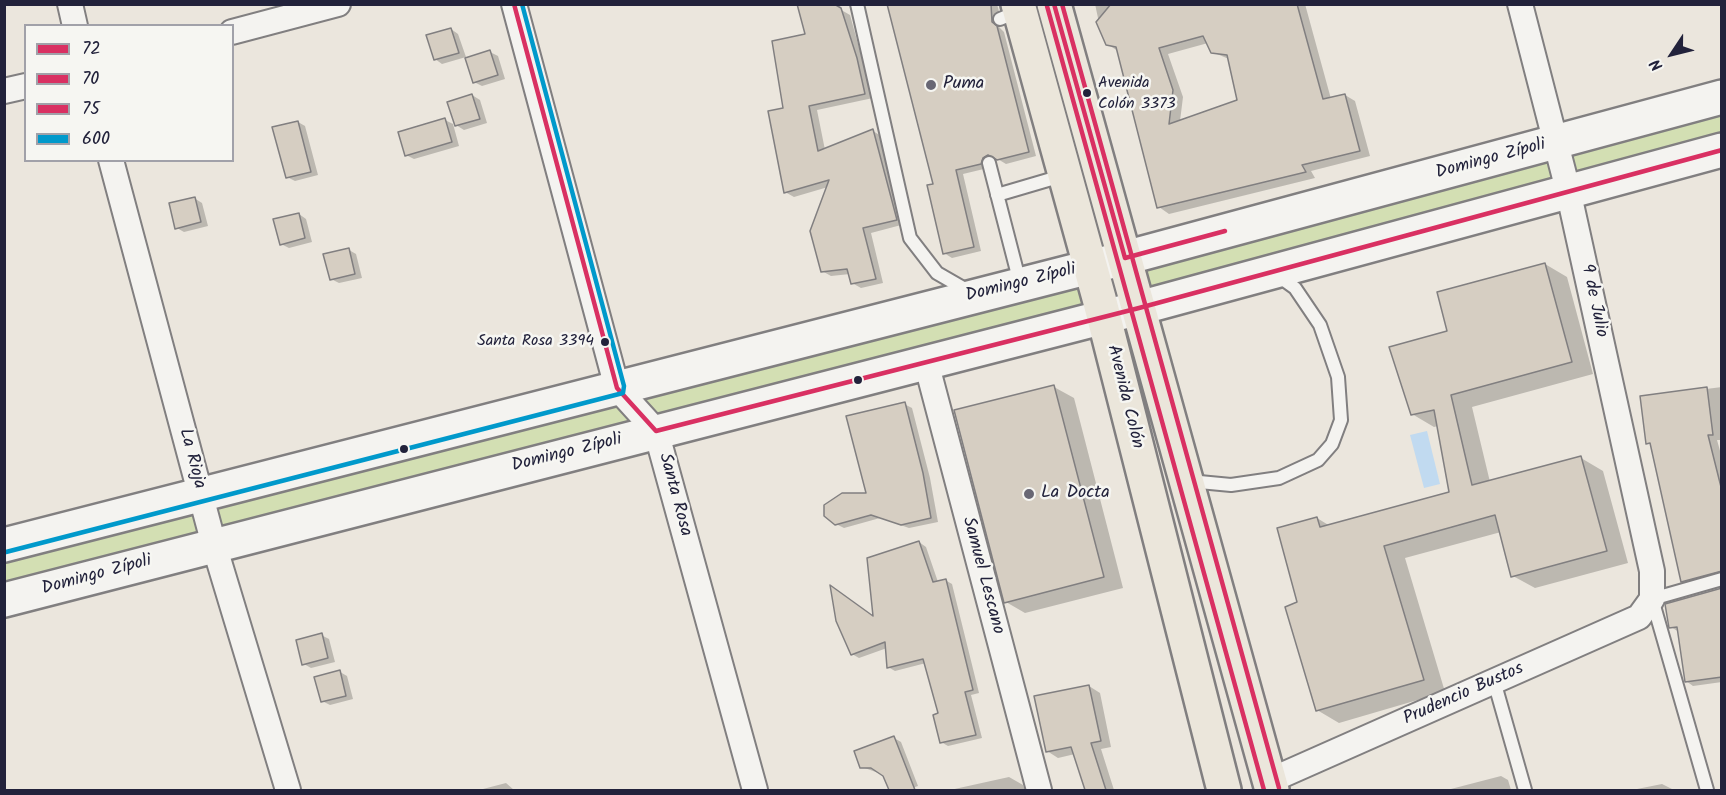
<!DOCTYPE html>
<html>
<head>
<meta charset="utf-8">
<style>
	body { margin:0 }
	#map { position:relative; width:1726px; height:795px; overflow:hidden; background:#ebe6dd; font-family:Kalam,sans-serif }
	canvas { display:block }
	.frame { position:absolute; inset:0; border:6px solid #22223b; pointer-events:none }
	.legend { position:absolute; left:24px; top:24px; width:210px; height:138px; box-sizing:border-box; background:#f6f6f2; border:2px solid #a1a1a9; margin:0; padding:8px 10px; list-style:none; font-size:18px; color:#22223b }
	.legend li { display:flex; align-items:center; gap:12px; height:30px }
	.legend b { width:30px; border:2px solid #a1a1a9 }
	.north { position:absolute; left:1642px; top:24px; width:60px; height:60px; -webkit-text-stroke:4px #f6f6f2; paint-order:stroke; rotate:235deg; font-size:16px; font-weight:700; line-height:24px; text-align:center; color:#22223b }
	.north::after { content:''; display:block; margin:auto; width:21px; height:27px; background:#22223b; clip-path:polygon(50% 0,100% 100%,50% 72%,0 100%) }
</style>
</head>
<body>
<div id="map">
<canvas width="1726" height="795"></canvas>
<div class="frame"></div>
<ul class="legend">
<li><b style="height:8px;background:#d93062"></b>72</li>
<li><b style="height:8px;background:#d93062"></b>70</li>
<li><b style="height:8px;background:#d93062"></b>75</li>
<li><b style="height:8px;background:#0099cb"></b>600</li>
</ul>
<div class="north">N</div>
</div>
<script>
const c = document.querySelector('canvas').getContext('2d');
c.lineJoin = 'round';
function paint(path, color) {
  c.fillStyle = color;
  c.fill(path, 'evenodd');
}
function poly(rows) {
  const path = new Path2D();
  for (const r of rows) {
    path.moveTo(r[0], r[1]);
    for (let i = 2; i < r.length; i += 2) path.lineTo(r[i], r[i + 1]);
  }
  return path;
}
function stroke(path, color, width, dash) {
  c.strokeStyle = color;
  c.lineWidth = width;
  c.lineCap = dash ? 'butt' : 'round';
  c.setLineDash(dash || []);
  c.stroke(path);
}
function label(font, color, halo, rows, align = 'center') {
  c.font = font + ' Kalam,sans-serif';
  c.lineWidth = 5;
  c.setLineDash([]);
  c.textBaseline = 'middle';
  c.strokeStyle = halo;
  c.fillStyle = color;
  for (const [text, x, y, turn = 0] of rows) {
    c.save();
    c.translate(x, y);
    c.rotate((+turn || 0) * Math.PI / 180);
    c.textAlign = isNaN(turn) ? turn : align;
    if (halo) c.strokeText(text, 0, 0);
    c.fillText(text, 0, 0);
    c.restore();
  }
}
paint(poly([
	[1721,97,1721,150,1139,308,1125,258],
	[1090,267,1104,316,5,600,5,545]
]), '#d3dfb3');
paint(poly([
	[1427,431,1440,484,1424,488,1410,435]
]), '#c1daf0');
paint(poly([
	[831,4,850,15,873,98,817,110,825,150,873,131,881,136,905,224,871,233,883,283,861,288,852,283,850,274,831,276,822,271,828,187,794,197,785,192,785,110,807,35],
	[888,4,997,4,1001,19,999,27,1004,32,1036,156,1006,164,996,158,990,162,988,168,963,174,981,251,952,258,944,253,935,185],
	[1095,4,1305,4,1331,99,1345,95,1355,101,1370,156,1311,171,1315,178,1169,214,1159,207,1118,51,1107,44,1101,32],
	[1208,43,1212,52,1229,59,1239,101,1180,121,1183,97,1168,54],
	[451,29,458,34,466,57,442,64,435,59],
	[490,52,498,56,505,79,482,86,474,82],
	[472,95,480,100,487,123,464,130,456,125],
	[445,120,453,124,459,146,414,159,406,155],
	[298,122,305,126,318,175,295,181,287,177],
	[194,198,202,203,208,226,184,232,177,228],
	[299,214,306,219,312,242,289,248,281,244],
	[349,250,356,254,362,278,339,283,331,279],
	[1545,264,1567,277,1593,374,1472,407,1490,482,1581,458,1603,471,1628,563,1535,588,1513,576,1501,532,1405,558,1445,692,1339,723,1317,710,1299,602,1317,518,1330,526,1450,493,1438,426,1434,427,1412,414,1449,332],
	[1054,387,1074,398,1123,588,1025,613,1006,602],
	[1722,387,1722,440,1717,440,1722,458,1722,578,1692,587,1683,581,1652,445,1648,443,1642,397],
	[904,404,912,408,930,478,938,522,909,528,880,518,844,528,836,524,868,494],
	[919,542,926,547,938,582,945,580,952,584,979,693,971,695,982,738,948,746,941,742,940,714,926,663,895,671,888,667,887,648,859,658,852,654,879,621],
	[1722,589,1722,682,1693,686,1686,681,1679,632,1671,627],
	[321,635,329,639,335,662,311,668,304,664],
	[340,672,347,676,353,699,330,705,322,701],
	[1089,686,1100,693,1111,747,1101,749,1114,790,1086,790,1075,754,1058,758,1047,751],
	[894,738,901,742,918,786,906,790,891,790,884,775,862,767],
	[1501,776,1508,780,1511,790,1447,790],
	[1009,777,1023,785,1025,790,950,790],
	[506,783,514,790,483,790,483,789],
	[1662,784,1674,790,1632,790]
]), '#0003');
const building = poly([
	[797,4,834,4,841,8,857,58,865,94,809,106,818,151,873,129,897,220,863,228,876,279,851,284,847,269,821,272,810,231,829,180,784,193,768,111,783,108,772,41,805,34,797,4],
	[887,4,991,4,992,22,997,26,1029,152,997,160,988,155,983,158,981,164,956,170,974,247,943,254,927,185,933,184,887,4],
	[1111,4,1297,4,1323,99,1345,94,1360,151,1302,165,1306,172,1157,208,1116,47,1106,45,1096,22,1111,4],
	[1203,36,1211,53,1227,55,1237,100,1169,124,1173,90,1159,48,1203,36],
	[451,28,459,53,434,60,426,35,451,28],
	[490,50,498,75,473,83,465,58,490,50],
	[472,94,480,119,455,126,447,102,472,94],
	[445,118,452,142,405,156,398,132,445,118],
	[298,121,311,172,286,178,272,127,298,121],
	[195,197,201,222,175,229,169,203,195,197],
	[299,213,305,238,280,245,273,219,299,213],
	[349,248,355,274,330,280,323,254,349,248],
	[1545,263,1572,362,1451,395,1472,485,1581,456,1607,551,1511,577,1495,515,1384,546,1424,680,1316,711,1285,607,1297,602,1277,528,1317,517,1320,527,1449,492,1434,410,1411,415,1389,347,1447,331,1437,292,1545,263],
	[1054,385,1104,577,1004,603,954,410,1054,385],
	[1707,387,1713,435,1708,435,1722,491,1722,571,1681,582,1650,443,1646,444,1640,396,1707,387],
	[905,402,923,473,931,518,901,525,871,515,835,525,824,516,824,505,842,493,866,493,846,416,905,402],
	[919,541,933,582,946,579,973,690,965,692,976,735,940,743,933,715,938,713,923,659,887,668,885,642,851,655,836,621,830,585,873,616,867,558,919,541],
	[1722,588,1722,677,1685,682,1677,627,1669,628,1665,604,1722,588],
	[322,633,328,658,302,665,296,640,322,633],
	[340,670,346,696,321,702,314,677,340,670],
	[1089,685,1101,741,1091,743,1106,790,1085,790,1071,747,1046,752,1034,696,1089,685],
	[894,736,915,790,889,790,883,776,871,768,860,768,854,751,894,736]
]);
paint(building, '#d6cec2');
stroke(building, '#817f80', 1.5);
const service = poly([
	[857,4,910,238,937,273,970,292],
	[1000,19,1019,11],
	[989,163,1020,283],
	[997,195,1065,175],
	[1189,481,1231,485,1279,478,1318,460,1332,444,1341,420,1338,377,1320,325,1295,288,1277,275],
	[1494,681,1525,790],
	[1707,790,1652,599,1722,579]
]);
const minor = poly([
	[70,4,75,26],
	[514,4,617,388,656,431,755,790],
	[232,32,338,4],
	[4,91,26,86],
	[111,160,214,545,288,790],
	[926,362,1039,790],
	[1269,781,1639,617,1652,599,1652,571,1568,190,1520,4]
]);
const secondary = poly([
	[4,545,1125,258,1722,97],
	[4,600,1139,308,1722,150]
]);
const primary = poly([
	[1018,4,1099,298,1224,790],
	[1054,4,1272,790]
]);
stroke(service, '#817f80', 16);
stroke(minor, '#817f80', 28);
stroke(secondary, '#817f80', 38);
stroke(primary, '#817f80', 38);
stroke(service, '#f4f3f0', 12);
stroke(minor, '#f4f3f0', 24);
stroke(secondary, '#f4f3f0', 33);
stroke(primary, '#ebe6db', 33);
stroke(poly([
	[514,4,617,388,656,431,1139,308,1722,150],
	[1054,4,1125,258,1225,231]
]), '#d93062', 4.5);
stroke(poly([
	[1047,6,1264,790]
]), '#d93062', 4.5);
stroke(poly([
	[1062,4,1279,788]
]), '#d93062', 4.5);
stroke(poly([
	[6,552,623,393,624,386,522,4]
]), '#0099cb', 4.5);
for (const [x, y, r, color] of [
	[931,85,6,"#686774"],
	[1087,93,5,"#22223b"],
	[605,342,5,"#22223b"],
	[858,380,5,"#22223b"],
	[404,449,5,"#22223b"],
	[1029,494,6,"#686774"]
]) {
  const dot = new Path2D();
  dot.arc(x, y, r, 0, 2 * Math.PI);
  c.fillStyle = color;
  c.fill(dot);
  stroke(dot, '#f6f6f2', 2);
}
label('16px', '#22223b', '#f6f6f2', [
	["Avenida",1098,84],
	["Colón 3373",1098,105],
	["Santa Rosa 3394",594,342,"right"]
], 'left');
label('18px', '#22223b', '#f6f6f2', [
	["Puma",943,85],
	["La Docta",1041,494]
], 'left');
label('18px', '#22223b', '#f6f6f2', [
	["Domingo Zípoli",1491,160,-15],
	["Domingo Zípoli",1021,284,-14],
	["9 de Julio",1593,301,78],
	["Avenida Colón",1124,397,76],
	["Domingo Zípoli",567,454,-14],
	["La Rioja",191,459,75],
	["Santa Rosa",674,495,75],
	["Domingo Zípoli",97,576,-15],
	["Samuel Lescano",982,576,75],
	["Prudencio Bustos",1464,695,-24]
]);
</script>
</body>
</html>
